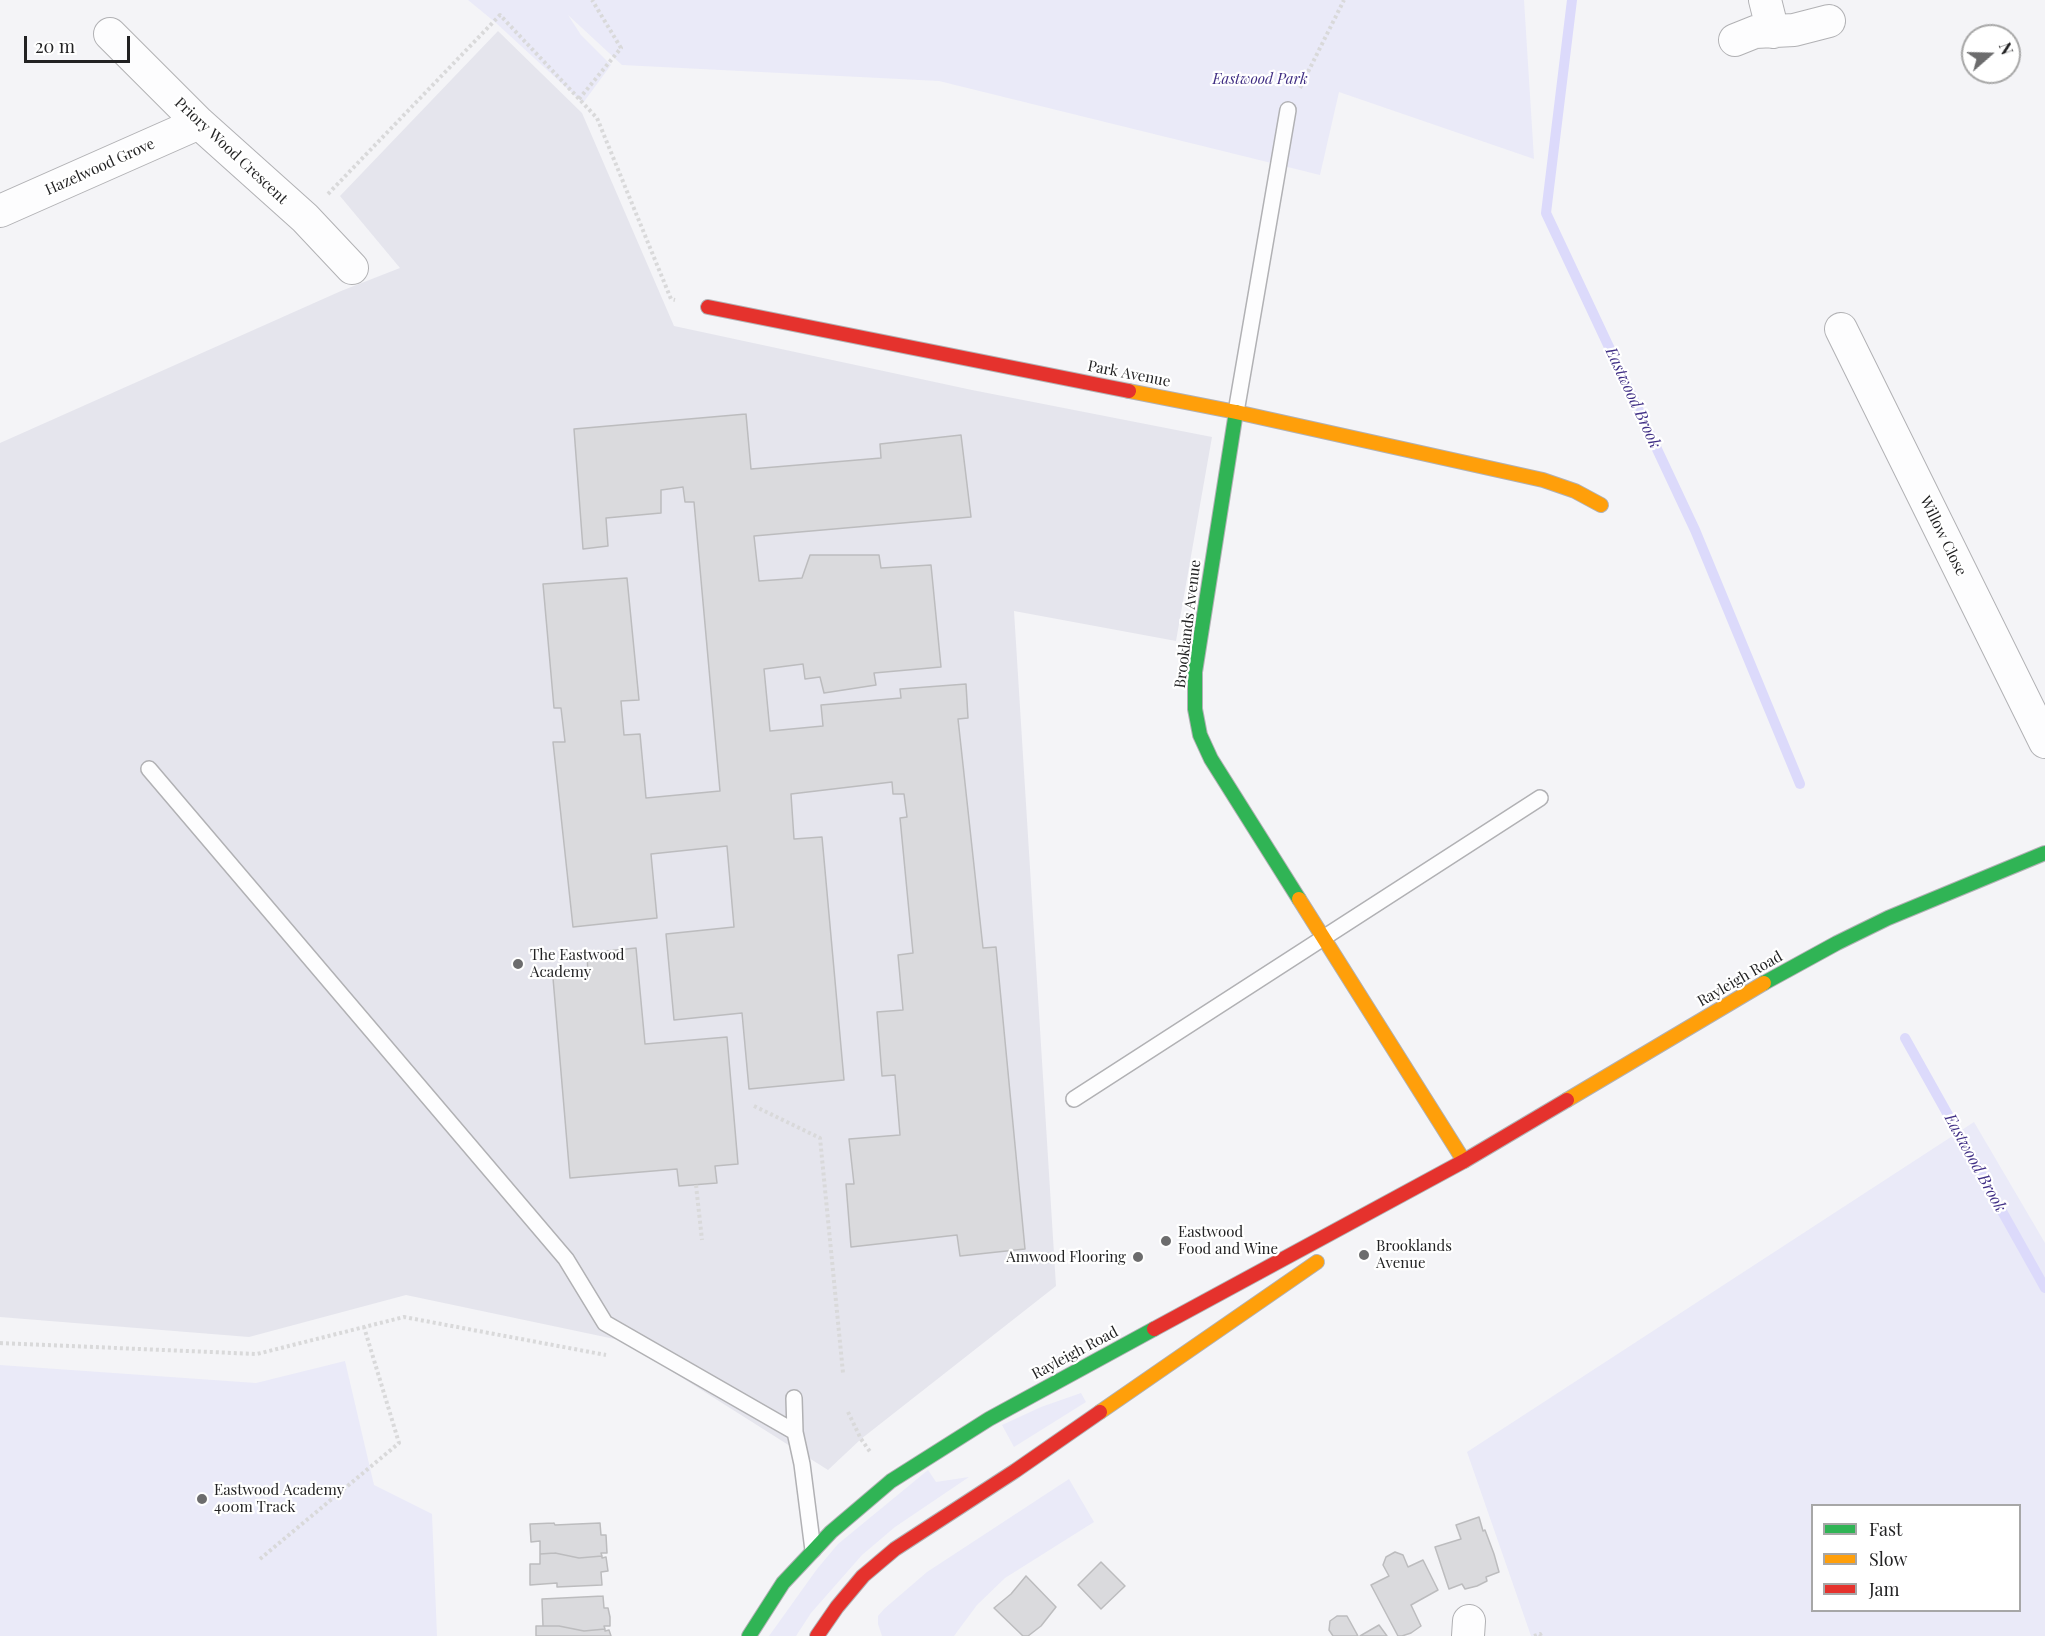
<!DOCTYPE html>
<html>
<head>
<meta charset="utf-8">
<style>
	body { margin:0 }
	#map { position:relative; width:2045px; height:1636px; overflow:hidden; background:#f4f4f7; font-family:"Playfair Display",serif }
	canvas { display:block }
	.legend { position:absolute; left:1811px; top:1504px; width:210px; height:108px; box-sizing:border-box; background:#fff; border:2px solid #a7a7a7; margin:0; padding:8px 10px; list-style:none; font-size:18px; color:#222223 }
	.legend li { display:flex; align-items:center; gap:12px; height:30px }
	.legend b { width:30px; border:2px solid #a7a7a7 }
	.north { position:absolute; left:1961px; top:24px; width:60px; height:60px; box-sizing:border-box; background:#fff; border:2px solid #a7a7a7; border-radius:50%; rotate:70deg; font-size:16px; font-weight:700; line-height:24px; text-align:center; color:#222223 }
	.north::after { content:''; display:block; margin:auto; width:21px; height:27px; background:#6c6c6d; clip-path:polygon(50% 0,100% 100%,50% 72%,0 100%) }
	.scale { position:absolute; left:24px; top:36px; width:106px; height:27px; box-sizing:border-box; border:3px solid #222223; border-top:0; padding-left:8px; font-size:18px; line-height:21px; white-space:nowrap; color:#222223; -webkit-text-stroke:4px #fff; paint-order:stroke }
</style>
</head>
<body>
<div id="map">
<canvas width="2045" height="1636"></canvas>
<ul class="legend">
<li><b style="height:8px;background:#30b455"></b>Fast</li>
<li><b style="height:8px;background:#ff9f0a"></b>Slow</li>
<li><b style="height:8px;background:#e5322d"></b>Jam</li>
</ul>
<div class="north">N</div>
<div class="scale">20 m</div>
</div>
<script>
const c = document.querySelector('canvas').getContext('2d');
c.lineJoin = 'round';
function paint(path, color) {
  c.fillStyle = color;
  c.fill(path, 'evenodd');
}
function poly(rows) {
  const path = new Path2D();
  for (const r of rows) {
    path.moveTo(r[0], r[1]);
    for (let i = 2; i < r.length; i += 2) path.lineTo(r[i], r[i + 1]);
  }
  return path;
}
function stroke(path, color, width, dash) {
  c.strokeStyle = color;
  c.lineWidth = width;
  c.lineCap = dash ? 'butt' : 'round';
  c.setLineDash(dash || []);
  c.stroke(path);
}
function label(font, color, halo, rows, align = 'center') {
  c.font = font + ' "Playfair Display",serif';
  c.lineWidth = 4.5;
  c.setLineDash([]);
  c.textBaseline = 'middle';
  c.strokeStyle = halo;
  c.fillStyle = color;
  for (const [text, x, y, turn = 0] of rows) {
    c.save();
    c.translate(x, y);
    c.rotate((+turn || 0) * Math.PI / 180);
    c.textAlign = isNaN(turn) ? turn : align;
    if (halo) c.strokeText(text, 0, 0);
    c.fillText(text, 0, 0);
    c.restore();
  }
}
paint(poly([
	[498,31,582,113,674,326,972,390,1212,437,1176,641,1014,611,1056,1286,861,1439,828,1470,624,1341,406,1295,249,1337,0,1317,0,443,341,291,400,268,340,196]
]), '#e5e5ed');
paint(poly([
	[468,0,1524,0,1534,159,1339,92,1320,175,939,81,622,65,568,15,581,35,611,65,583,103,496,23],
	[1974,1122,2045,1243,2045,1636,1531,1636,1467,1452],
	[1812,1506,2020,1506,2020,1610,1812,1610],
	[345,1361,374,1485,432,1514,437,1636,0,1636,0,1365,256,1383],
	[1081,1393,1086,1402,1014,1447,1002,1425,1041,1407],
	[928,1470,936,1482,969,1477,895,1527,862,1555,811,1613,796,1636,769,1636,817,1569,838,1544],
	[1069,1479,1094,1522,1005,1578,977,1605,954,1636,882,1636,878,1624,878,1616,884,1609,927,1572]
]), '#eaeaf8');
stroke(poly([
	[1572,0,1546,213,1695,530,1800,784],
	[1905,1038,2045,1288]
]), '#dcdafb', 10);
const building = poly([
	[746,414,751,469,881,458,880,444,961,435,971,517,754,536,759,581,802,578,810,555,879,555,881,568,931,565,941,667,874,673,876,685,824,693,820,677,805,679,803,664,764,669,770,731,823,726,821,705,901,698,900,689,966,684,968,718,958,719,983,948,996,947,1025,1249,960,1256,957,1235,851,1247,846,1184,854,1184,849,1139,900,1135,895,1075,882,1076,877,1012,903,1010,898,955,913,953,900,818,907,817,904,794,893,794,892,782,791,794,794,839,822,837,844,1080,749,1089,742,1013,674,1020,666,934,734,927,727,846,651,854,657,918,573,927,553,742,565,742,561,708,554,708,543,584,627,578,639,700,621,701,624,735,640,734,646,798,720,791,694,502,685,502,683,487,661,490,661,513,606,518,608,546,583,549,574,429,746,414],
	[636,948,645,1044,727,1037,738,1164,715,1166,717,1183,679,1186,677,1169,570,1178,553,978,588,975,587,953,636,948],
	[1479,1517,1483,1531,1485,1530,1494,1554,1499,1572,1486,1577,1487,1581,1477,1586,1465,1589,1462,1584,1449,1589,1435,1547,1461,1539,1456,1525,1479,1517],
	[554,1523,555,1525,600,1523,601,1535,606,1535,607,1553,601,1553,602,1556,579,1558,555,1553,540,1554,540,1541,531,1542,530,1524,554,1523],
	[1395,1552,1403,1555,1408,1567,1423,1560,1438,1590,1411,1605,1421,1626,1411,1633,1402,1636,1398,1636,1371,1585,1389,1576,1383,1565,1386,1557,1395,1552],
	[555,1553,579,1558,602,1556,602,1558,606,1557,608,1571,601,1572,602,1585,557,1587,557,1583,530,1585,530,1564,540,1564,540,1554,555,1553],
	[1101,1562,1125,1586,1101,1609,1078,1585,1101,1562],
	[1026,1576,1056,1607,1041,1626,1028,1636,1023,1636,994,1608,1011,1594,1026,1576],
	[603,1596,604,1608,608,1608,610,1617,610,1626,604,1626,605,1629,584,1631,559,1626,543,1626,542,1599,603,1596],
	[1337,1616,1347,1616,1358,1636,1333,1636,1329,1630,1330,1621,1337,1616],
	[1379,1625,1387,1636,1360,1636,1379,1625],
	[536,1626,559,1626,584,1631,605,1629,605,1631,609,1630,611,1636,536,1636,536,1626]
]);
paint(building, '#dadadd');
stroke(building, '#bcbcbe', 1.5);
const lane = poly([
	[1236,412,1288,110],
	[149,769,566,1259,605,1323,795,1432,802,1464,813,1550],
	[1074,1099,1540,798],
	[794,1398,795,1432]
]);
const street = poly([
	[1765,0,1773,32],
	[110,34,199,123,305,218,352,268],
	[1735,40,1755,32,1794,30,1829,21],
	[0,211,199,123],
	[1841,329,2045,742],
	[1468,1636,1469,1621]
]);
const fast = poly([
	[1236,412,1195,672,1195,709,1200,735,1211,759,1299,899],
	[1764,983,1837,943,1888,918,2045,853],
	[749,1636,783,1583,831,1532,891,1481,989,1419,1154,1329]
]);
const slow = poly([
	[1129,391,1236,412,1543,480,1575,491,1601,505],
	[1299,899,1464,1161],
	[1567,1100,1764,983],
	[1100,1412,1317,1262]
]);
const jam = poly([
	[708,307,1129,391],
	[1154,1329,1464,1161,1567,1100],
	[817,1636,837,1607,863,1576,895,1549,1015,1471,1100,1412]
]);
stroke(lane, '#b1b1b4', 18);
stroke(street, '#b1b1b4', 34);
stroke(fast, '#b1b1b4', 16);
stroke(slow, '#b1b1b4', 16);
stroke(jam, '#b1b1b4', 16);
stroke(poly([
	[1300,88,1344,0],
	[579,99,621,48,592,0],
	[328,194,500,15,597,118,671,299,675,300],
	[754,1106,820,1138,843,1373],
	[696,1185,702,1240],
	[0,1343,257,1354,404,1317,606,1355],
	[848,1412,861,1439,871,1453],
	[260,1559,399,1443,364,1327],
	[1534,1636,1540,1634,1541,1636]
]), '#d9d9da', 4, [3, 3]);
stroke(lane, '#fdfdfe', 15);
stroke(street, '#fdfdfe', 32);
stroke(fast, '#30b455', 14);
stroke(slow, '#ff9f0a', 14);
stroke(jam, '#e5322d', 14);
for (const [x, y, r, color] of [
	[518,964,6,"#6c6c6d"],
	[1166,1241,6,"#6c6c6d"],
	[1364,1255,6,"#6c6c6d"],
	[1138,1257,6,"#6c6c6d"],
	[202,1499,6,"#6c6c6d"]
]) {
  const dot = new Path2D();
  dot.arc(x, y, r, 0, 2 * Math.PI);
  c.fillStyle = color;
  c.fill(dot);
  stroke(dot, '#fff', 2);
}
label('italic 15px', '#3e2c82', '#fff', [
	["Eastwood Park",1260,79]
]);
label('15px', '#222223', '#fff', [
	["Priory Wood Crescent",231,151,43],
	["Hazelwood Grove",100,167,-24],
	["Park Avenue",1129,374,11],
	["Willow Close",1943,536,64],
	["Brooklands Avenue",1188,624,-83],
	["Rayleigh Road",1740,979,-30],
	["Rayleigh Road",1075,1353,-28]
]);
label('15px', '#222223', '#fff', [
	["The Eastwood",530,955],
	["Academy",530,972],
	["Eastwood",1178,1232],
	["Food and Wine",1178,1249],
	["Brooklands",1376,1246],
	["Avenue",1376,1263],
	["Amwood Flooring",1126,1257,"right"],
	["Eastwood Academy",214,1490],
	["400m Track",214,1507]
], 'left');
label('italic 16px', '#413086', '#fff', [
	["Eastwood Brook",1633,398,65],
	["Eastwood Brook",1975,1163,61]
]);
</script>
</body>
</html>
